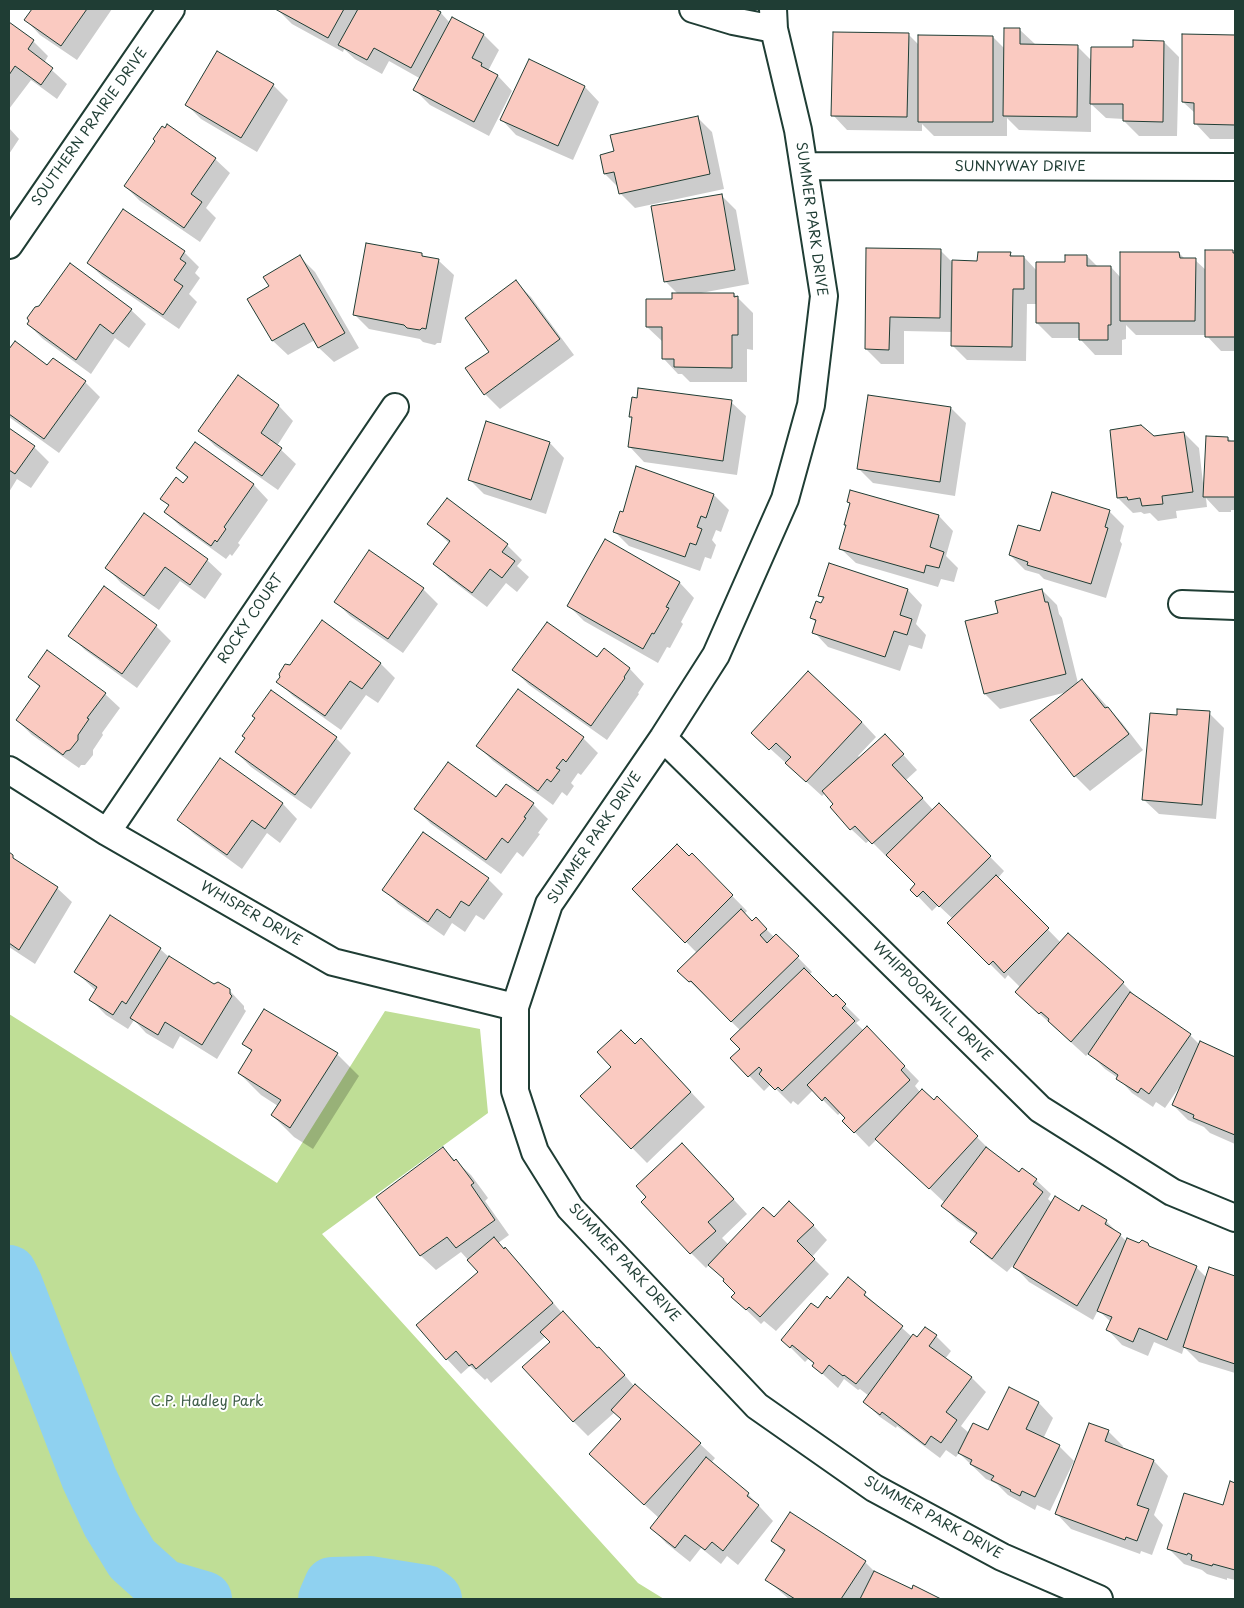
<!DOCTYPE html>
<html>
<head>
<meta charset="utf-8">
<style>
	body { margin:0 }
	#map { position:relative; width:1244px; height:1608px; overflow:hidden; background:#fff; font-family:"Playpen Sans",sans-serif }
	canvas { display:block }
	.frame { position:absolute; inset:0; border:10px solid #1f3d34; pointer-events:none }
</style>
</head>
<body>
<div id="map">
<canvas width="1244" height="1608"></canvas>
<div class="frame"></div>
</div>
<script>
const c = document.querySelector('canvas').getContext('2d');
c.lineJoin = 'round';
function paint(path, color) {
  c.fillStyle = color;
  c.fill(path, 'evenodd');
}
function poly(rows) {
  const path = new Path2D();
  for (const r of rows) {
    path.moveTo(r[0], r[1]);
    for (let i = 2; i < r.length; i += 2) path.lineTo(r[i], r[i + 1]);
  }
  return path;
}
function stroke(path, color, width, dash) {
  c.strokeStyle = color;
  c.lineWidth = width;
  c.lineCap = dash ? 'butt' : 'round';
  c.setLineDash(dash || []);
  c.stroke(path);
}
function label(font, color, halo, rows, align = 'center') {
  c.font = font + ' "Playpen Sans",sans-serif';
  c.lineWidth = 4;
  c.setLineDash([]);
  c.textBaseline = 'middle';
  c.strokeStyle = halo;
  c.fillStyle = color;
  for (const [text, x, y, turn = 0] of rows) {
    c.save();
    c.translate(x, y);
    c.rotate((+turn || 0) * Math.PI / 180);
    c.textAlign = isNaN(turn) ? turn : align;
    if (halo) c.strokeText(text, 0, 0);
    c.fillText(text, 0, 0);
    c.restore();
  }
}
paint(poly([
	[385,1011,480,1029,488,1113,322,1234,638,1583,664,1599,9,1599,9,1014,277,1183]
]), '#bfde96');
paint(poly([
	[33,9,112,9,77,60,40,35,26,20],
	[277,9,432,9,441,13,450,23,452,19,484,35,499,50,488,71,498,76,512,91,489,136,430,105,415,90,421,79,389,61,382,74,355,59,344,49,343,52,292,24],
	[9,23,33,41,48,56,44,63,67,84,57,99,31,80,9,109],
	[1020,30,1035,44,1077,46,1092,61,1164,42,1179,57,1177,136,1139,136,1124,121,1124,119,1106,118,1091,104,1091,132,1019,130,1007,118,1007,136,934,136,922,124,922,131,847,130,833,115,908,34,920,46,993,37,1005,49],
	[1184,36,1235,36,1235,139,1210,139,1196,124,1196,114,1183,102],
	[529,61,585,87,599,102,573,160,516,135,502,120],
	[273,85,288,100,257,152,201,119,187,105],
	[697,117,712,132,724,189,635,208,620,193,619,188,605,174,616,152],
	[9,128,19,139,9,154],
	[215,159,230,173,206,208,216,218,200,242,140,201,125,186],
	[721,195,736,210,749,284,701,293,702,294,734,294,753,313,753,350,747,349,747,382,690,382,682,374,678,374,664,359,663,342,647,327,674,301,678,294,665,281],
	[940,250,952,262,979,262,1010,254,1014,257,1024,257,1037,271,1087,256,1098,267,1111,267,1121,278,1179,253,1185,259,1195,260,1207,271,1233,251,1235,254,1235,351,1221,351,1206,335,1136,335,1126,325,1126,339,1122,340,1122,355,1095,355,1081,340,1081,338,1052,338,1037,323,1037,304,1027,304,1026,361,967,360,952,345,952,332,904,331,904,364,881,364,866,349],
	[184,252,199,267,195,273,200,278,189,294,197,302,179,329,103,277,88,263],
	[421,254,425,258,439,261,454,275,441,343,437,343,435,345,423,342,420,339,369,329,354,314],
	[300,257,315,272,359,348,334,362,319,348,315,340,288,355,273,341,249,299,270,287],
	[516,282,531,297,574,355,500,409,485,394,467,369,490,352],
	[131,310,146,324,129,348,115,338,91,374,43,339,28,324],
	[15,343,48,366,85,382,100,397,59,453,9,417,9,352],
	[238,377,279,406,293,421,277,446,296,464,278,490,215,446,200,431],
	[731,402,746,416,737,475,644,462,630,447,633,419,631,416],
	[951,408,966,423,955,496,873,483,858,468],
	[9,430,34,447,49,462,31,488,17,479,9,492],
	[1184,433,1199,448,1203,483,1228,438,1232,442,1235,443,1235,510,1231,510,1231,512,1219,512,1206,498,1207,507,1176,511,1177,518,1158,521,1150,513,1144,514,1141,512,1133,513,1118,498,1153,438],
	[195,443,254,485,268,500,238,543,240,545,232,556,230,554,226,559,180,526,165,512,169,506,162,499,184,485,188,479,178,468],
	[550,443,564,458,546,514,484,494,469,479],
	[714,495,729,510,721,532,716,530,712,540,716,545,711,559,705,557,700,571,629,546,614,531,623,513],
	[848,502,939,516,953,531,946,556,958,568,954,582,941,579,938,587,856,563,841,549,851,505],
	[1109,511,1124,526,1120,541,1122,544,1106,598,1044,579,1039,574,1025,570,1010,555,1041,533],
	[429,524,507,545,522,560,517,566,529,577,517,592,506,583,487,607,449,578,435,563,450,544],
	[207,560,222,574,205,599,180,581,159,610,121,583,107,568],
	[680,583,694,598,681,622,683,624,670,648,667,647,658,663,584,621,569,606],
	[423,589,438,604,403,653,350,616,335,601],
	[908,590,922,605,916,624,926,635,922,649,909,645,900,671,828,647,814,632,817,623,811,618,824,600,820,595],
	[1042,590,1057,605,1059,614,1062,618,1078,683,1082,680,1097,695,1122,723,1143,750,1090,791,1075,776,1032,720,1067,692,1000,709,985,694,1000,614],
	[156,626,171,641,137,688,85,650,70,635],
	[604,650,630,669,644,684,638,693,639,694,607,740,529,685,514,670,597,659],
	[380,663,395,678,378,703,366,695,341,730,293,696,278,681],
	[30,677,105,694,120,708,102,733,103,735,93,750,93,755,85,765,81,765,79,768,32,735,17,720,40,688],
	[272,692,336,738,351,753,311,809,251,767,236,752,246,738,256,718],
	[1209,713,1224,728,1216,819,1159,814,1144,800,1178,716],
	[862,722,876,737,858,756,860,758,899,750,917,770,906,780,933,810,939,805,1004,871,998,878,1061,943,1123,983,1137,998,1190,1035,1200,1045,1201,1043,1235,1058,1235,1144,1210,1133,1204,1127,1188,1120,1173,1105,1181,1087,1180,1086,1165,1108,1156,1102,1153,1107,1132,1093,1118,1078,1105,1069,1089,1053,1086,1056,1032,1007,1021,988,1008,975,1005,979,949,923,953,919,938,905,932,911,912,890,917,884,890,856,888,858,870,840,866,843,851,829,835,804,825,793,822,796,753,733],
	[583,738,598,753,581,775,578,773,571,783,574,786,567,796,562,792,553,805,493,761,478,746],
	[220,760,283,804,297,819,280,843,267,833,242,869,194,834,179,820],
	[496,799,533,804,548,819,538,833,540,834,523,857,517,852,501,874,431,824,416,809],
	[9,854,21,865,57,888,72,902,35,964,9,947],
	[692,855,747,911,744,914,753,922,756,919,774,937,776,935,812,972,809,975,833,999,836,996,860,1020,856,1023,864,1031,882,1043,919,1081,915,1086,920,1092,934,1101,937,1098,992,1152,1019,1174,1036,1180,1051,1194,1048,1199,1052,1203,1106,1221,1127,1242,1148,1244,1153,1250,1196,1267,1207,1278,1209,1269,1235,1277,1235,1373,1199,1362,1184,1347,1182,1354,1154,1342,1148,1356,1122,1345,1108,1330,1111,1322,1098,1310,1093,1320,1029,1282,1013,1265,1007,1272,986,1256,972,1242,977,1235,957,1221,943,1206,945,1203,877,1139,869,1147,844,1121,847,1118,841,1112,838,1115,813,1090,798,1105,793,1101,791,1104,771,1084,764,1091,732,1058,741,1049,741,1031,679,971,697,953,634,889],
	[488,879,503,894,484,920,476,915,465,932,452,923,444,936,398,904,384,889],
	[160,949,170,958,213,985,229,990,244,1006,244,1009,246,1011,217,1059,180,1036,173,1049,146,1033,134,1020,128,1029,106,1015,91,1000,96,991,76,972],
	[244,1044,337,1054,359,1076,313,1149,294,1137,272,1115,278,1106,261,1095,239,1073,252,1052],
	[635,1045,655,1054,705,1107,647,1163,581,1096],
	[443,1149,471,1175,488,1198,485,1201,509,1235,498,1243,520,1264,562,1313,598,1349,614,1363,634,1386,700,1444,715,1458,711,1463,748,1494,773,1521,738,1565,727,1556,721,1564,701,1548,690,1562,666,1543,652,1528,659,1518,605,1469,622,1419,615,1412,588,1436,573,1421,551,1342,546,1336,491,1383,487,1378,485,1380,470,1366,461,1374,447,1359,480,1273,461,1252,436,1270,421,1256,378,1197],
	[697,1159,747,1214,722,1238,729,1245,774,1219,813,1225,827,1240,812,1257,829,1274,776,1331,764,1321,761,1324,733,1297,737,1293,710,1264,706,1268,691,1253],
	[848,1279,912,1337,918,1339,926,1329,936,1336,951,1351,945,1359,971,1377,986,1392,961,1426,969,1433,989,1432,1009,1389,1039,1403,1053,1418,1043,1439,1059,1446,1074,1461,1050,1511,1037,1505,1035,1510,1008,1495,997,1484,986,1479,959,1453,956,1457,946,1450,940,1458,897,1426,896,1428,880,1417,865,1402,869,1396,860,1389,858,1390,844,1379,838,1388,814,1366,815,1364,808,1359,805,1362,783,1340,818,1310,831,1301],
	[1108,1431,1123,1446,1122,1449,1154,1461,1168,1476,1154,1515,1163,1525,1152,1555,1141,1551,1140,1554,1071,1529,1057,1514],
	[1231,1483,1235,1484,1235,1580,1227,1578,1227,1580,1207,1574,1202,1570,1184,1564,1169,1549,1224,1506],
	[773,1541,865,1562,877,1574,912,1590,914,1587,938,1599,789,1599,767,1580,784,1553]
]), '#0003');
stroke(poly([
	[9,1273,15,1285,89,1478,110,1523,132,1559,163,1587,204,1599],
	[326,1599,332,1585,369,1584,426,1593,434,1599]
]), '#8fd1f0', 56);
const building = poly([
	[32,9,87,9,61,46,24,20,32,9],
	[275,9,344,9,328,38,275,9],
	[358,9,435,9,441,12,411,68,374,48,367,60,338,45,358,9],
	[452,17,484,34,472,58,482,63,481,66,498,75,474,122,413,90,452,17],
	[9,22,34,40,28,49,53,68,41,85,15,66,9,75,9,22],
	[1004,28,1020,28,1020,44,1078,45,1077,117,1003,116,1004,28],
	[833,32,909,33,907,117,831,116,833,32],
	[1182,34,1235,35,1235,125,1194,124,1194,103,1182,102,1182,34],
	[918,35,993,36,993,122,918,122,918,35],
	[1133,40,1164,41,1163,122,1123,121,1123,104,1090,104,1091,47,1133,47,1133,40],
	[217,51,274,84,241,138,185,105,217,51],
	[529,59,585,86,558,146,500,120,529,59],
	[698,116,710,174,619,194,614,172,604,174,600,155,614,151,610,135,698,116],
	[167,124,216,158,191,194,202,202,184,228,124,186,155,141,153,139,162,126,165,128,167,124],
	[722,194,735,270,664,282,651,206,722,194],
	[123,209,185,251,180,259,186,263,174,280,183,286,163,315,87,263,123,209],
	[366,243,422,253,422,256,439,259,426,329,422,328,420,330,407,328,404,325,353,315,366,243],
	[866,248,941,249,940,318,890,317,889,350,865,349,866,248],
	[1205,250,1233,250,1233,253,1235,253,1235,337,1205,337,1205,250],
	[978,252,1011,252,1010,256,1024,256,1024,289,1013,289,1012,347,951,346,952,260,977,261,978,252],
	[1120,252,1179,252,1180,258,1196,258,1195,321,1120,321,1120,252],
	[300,255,345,333,318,348,304,323,272,341,247,299,269,286,263,277,300,255],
	[1065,255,1087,255,1087,266,1111,266,1111,325,1108,325,1108,340,1079,340,1079,323,1036,323,1036,262,1065,262,1065,255],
	[70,263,132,309,113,334,100,324,76,360,27,324,29,321,27,318,35,307,39,306,70,263],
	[516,280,560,339,484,395,465,368,489,352,465,318,516,280],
	[672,293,734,293,734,297,738,296,738,335,732,335,732,368,674,367,674,359,662,359,662,327,646,327,646,299,672,299,672,293],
	[15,341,47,365,53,358,86,381,44,439,9,414,9,349,15,341],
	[238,375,279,405,261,433,282,448,262,476,198,431,238,375],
	[638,388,732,400,723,461,628,447,632,417,629,417,632,397,637,398,638,388],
	[868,395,951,407,940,482,857,469,868,395],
	[486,421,550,442,531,500,468,480,486,421],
	[1141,425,1154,436,1184,432,1193,492,1162,496,1163,504,1142,506,1140,498,1128,500,1127,497,1117,498,1110,430,1141,425],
	[9,428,35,446,15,474,9,470,9,428],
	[1206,436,1228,437,1228,441,1235,441,1235,497,1203,497,1206,436],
	[195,442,254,484,224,527,226,529,217,542,215,540,211,546,164,512,169,505,160,499,176,477,183,483,188,477,176,468,195,442],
	[636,466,714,494,706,518,701,516,697,527,702,529,696,545,690,543,685,557,613,532,620,511,623,512,636,466],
	[850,490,939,515,930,547,944,552,939,568,926,565,924,573,839,549,846,525,844,525,850,503,847,502,850,490],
	[1052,492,1110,510,1105,527,1108,528,1091,584,1027,565,1028,562,1009,555,1018,525,1040,531,1052,492],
	[447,498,508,544,502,552,515,561,502,578,490,569,472,593,433,564,450,541,427,524,447,498],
	[144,513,208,559,190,585,165,567,144,596,105,568,144,513],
	[605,539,680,582,666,607,669,608,654,634,652,633,643,649,567,606,605,539],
	[369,550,424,588,388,639,334,602,369,550],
	[829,563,908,589,900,615,912,619,907,635,894,631,885,657,812,633,816,620,810,618,816,601,821,603,824,597,818,596,829,563],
	[104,586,157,625,122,674,68,636,104,586],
	[1042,589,1045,602,1048,602,1066,674,984,694,965,621,998,613,995,601,1042,589],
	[322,620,381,663,362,689,350,681,325,716,276,682,280,677,279,674,285,664,290,665,322,620],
	[547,622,597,657,604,648,630,668,624,677,625,678,591,726,512,670,547,622],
	[47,650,106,693,87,718,89,719,78,735,78,740,70,750,66,751,63,755,16,720,40,686,28,677,47,650],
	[808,671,862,722,806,782,785,763,791,757,776,743,769,750,751,733,808,671],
	[1082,679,1105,708,1108,707,1129,734,1074,777,1030,720,1082,679],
	[518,689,584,737,566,762,563,759,556,768,560,770,551,782,547,779,538,791,476,746,518,689],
	[271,690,337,737,295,795,235,752,245,738,242,736,255,718,252,716,271,690],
	[1177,709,1210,711,1202,805,1142,800,1150,713,1177,715,1177,709],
	[885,734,904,754,892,765,923,798,872,844,855,826,850,830,830,807,833,804,822,791,885,734],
	[220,758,283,803,265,829,252,820,227,855,177,820,220,758],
	[448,762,496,797,506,784,534,803,524,817,526,818,508,843,502,838,486,860,414,809,448,762],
	[939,803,991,856,939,907,923,891,917,897,910,890,915,884,886,855,939,803],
	[423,832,489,878,469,906,461,901,450,918,437,909,428,922,382,890,423,832],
	[677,844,689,856,692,853,733,895,685,943,632,889,677,844],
	[9,852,13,855,13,858,58,887,19,950,9,943,9,852],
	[996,875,1049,928,1004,973,993,961,989,965,947,923,996,875],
	[741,909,752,921,756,917,767,929,760,935,767,943,776,934,799,956,731,1022,691,981,689,982,677,971,741,909],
	[110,915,161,948,126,1004,122,1001,113,1015,89,1000,97,987,74,972,110,915],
	[1068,933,1124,982,1071,1042,1048,1021,1049,1019,1041,1012,1039,1014,1015,992,1068,933],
	[169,956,214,984,218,982,230,989,230,994,232,996,202,1045,165,1022,158,1035,130,1018,169,956],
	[804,968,833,997,836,994,846,1004,842,1008,855,1021,782,1091,778,1087,775,1090,759,1074,762,1070,759,1067,748,1077,730,1058,740,1049,730,1039,804,968],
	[1130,992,1191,1034,1149,1094,1141,1088,1138,1093,1116,1079,1118,1075,1088,1054,1130,992],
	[264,1009,338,1053,290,1128,271,1115,281,1100,238,1073,252,1050,242,1044,264,1009],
	[867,1026,905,1066,901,1070,910,1080,854,1133,842,1121,845,1118,825,1097,822,1101,807,1085,867,1026],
	[621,1030,635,1044,641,1038,691,1092,631,1149,580,1096,611,1067,597,1052,621,1030],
	[1200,1041,1235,1057,1235,1135,1193,1118,1194,1115,1172,1105,1200,1041],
	[922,1089,934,1100,937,1096,978,1136,929,1189,875,1139,922,1089],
	[682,1143,734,1199,708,1222,716,1231,690,1254,641,1202,646,1197,636,1186,682,1143],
	[443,1147,454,1161,456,1159,474,1183,471,1185,495,1220,456,1248,447,1237,420,1256,376,1197,443,1147],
	[986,1147,1019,1172,1022,1168,1037,1179,1033,1184,1043,1192,992,1259,970,1242,977,1233,941,1206,986,1147],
	[1055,1196,1079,1211,1082,1205,1107,1220,1105,1224,1121,1234,1077,1306,1013,1267,1055,1196],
	[789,1201,814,1225,797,1241,815,1259,760,1317,749,1307,746,1310,731,1297,735,1293,723,1281,724,1279,708,1265,763,1207,774,1217,789,1201],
	[494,1237,504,1249,505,1247,553,1303,476,1369,472,1364,469,1366,456,1351,446,1360,416,1325,478,1272,467,1260,494,1237],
	[1127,1238,1139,1243,1142,1240,1148,1243,1149,1246,1197,1266,1167,1340,1139,1328,1133,1342,1106,1330,1112,1317,1097,1311,1127,1238],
	[1209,1267,1235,1276,1235,1364,1183,1347,1209,1267],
	[848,1277,866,1292,864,1295,903,1326,856,1384,844,1375,843,1376,829,1365,822,1374,812,1366,814,1363,792,1345,790,1348,781,1340,811,1303,818,1308,827,1296,830,1299,848,1277],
	[563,1311,597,1348,599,1347,625,1375,573,1422,522,1367,550,1342,540,1332,563,1311],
	[925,1327,937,1335,929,1346,972,1377,946,1412,957,1420,941,1443,931,1436,925,1445,882,1412,880,1415,863,1402,913,1334,917,1337,925,1327],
	[635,1384,701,1443,644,1505,589,1454,621,1419,611,1410,635,1384],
	[1009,1387,1039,1402,1026,1429,1060,1445,1035,1497,1022,1491,1020,1496,1010,1491,1011,1490,991,1480,994,1476,970,1464,972,1460,958,1453,973,1423,988,1430,1009,1387],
	[1089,1423,1109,1430,1105,1441,1154,1460,1137,1505,1149,1509,1137,1541,1126,1537,1125,1540,1055,1514,1089,1423],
	[706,1457,749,1493,747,1496,759,1505,723,1551,712,1542,705,1550,685,1535,675,1548,650,1528,706,1457],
	[1230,1481,1235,1483,1235,1570,1213,1564,1212,1566,1191,1560,1192,1555,1188,1553,1187,1555,1167,1549,1184,1493,1223,1505,1230,1481],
	[790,1512,866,1561,841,1599,795,1599,765,1580,785,1550,771,1541,790,1512],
	[874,1571,912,1589,913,1585,941,1599,860,1599,874,1571]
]);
paint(building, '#facac1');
stroke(building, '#1f3d34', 1);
const street = poly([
	[693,9,733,21,774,29],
	[773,9,774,29,798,130,824,296,811,405,785,499,716,655,663,738,549,904,515,1007,515,1091,535,1152,570,1208,757,1406,874,1488,1002,1557,1099,1599],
	[804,166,1235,167],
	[9,245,171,9],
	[1182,604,1235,606],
	[663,738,1040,1109,1172,1192,1235,1218],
	[9,770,107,832,333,962,515,1007],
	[107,832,395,407]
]);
stroke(street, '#1f3d34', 30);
stroke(street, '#fff', 26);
label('14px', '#1f3d34', '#fff', [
	["SOUTHERN PRAIRIE DRIVE",90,127,-55],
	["SUNNYWAY DRIVE",1020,167],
	["SUMMER PARK DRIVE",811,219,82],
	["ROCKY COURT",251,619,-56],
	["SUMMER PARK DRIVE",595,838,-56],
	["WHISPER DRIVE",251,914,30],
	["WHIPPOORWILL DRIVE",932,1002,45],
	["SUMMER PARK DRIVE",624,1263,47],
	["SUMMER PARK DRIVE",933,1518,29]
]);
label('14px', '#3f5d48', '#fff', [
	["C.P. Hadley Park",207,1402]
]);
</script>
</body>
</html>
